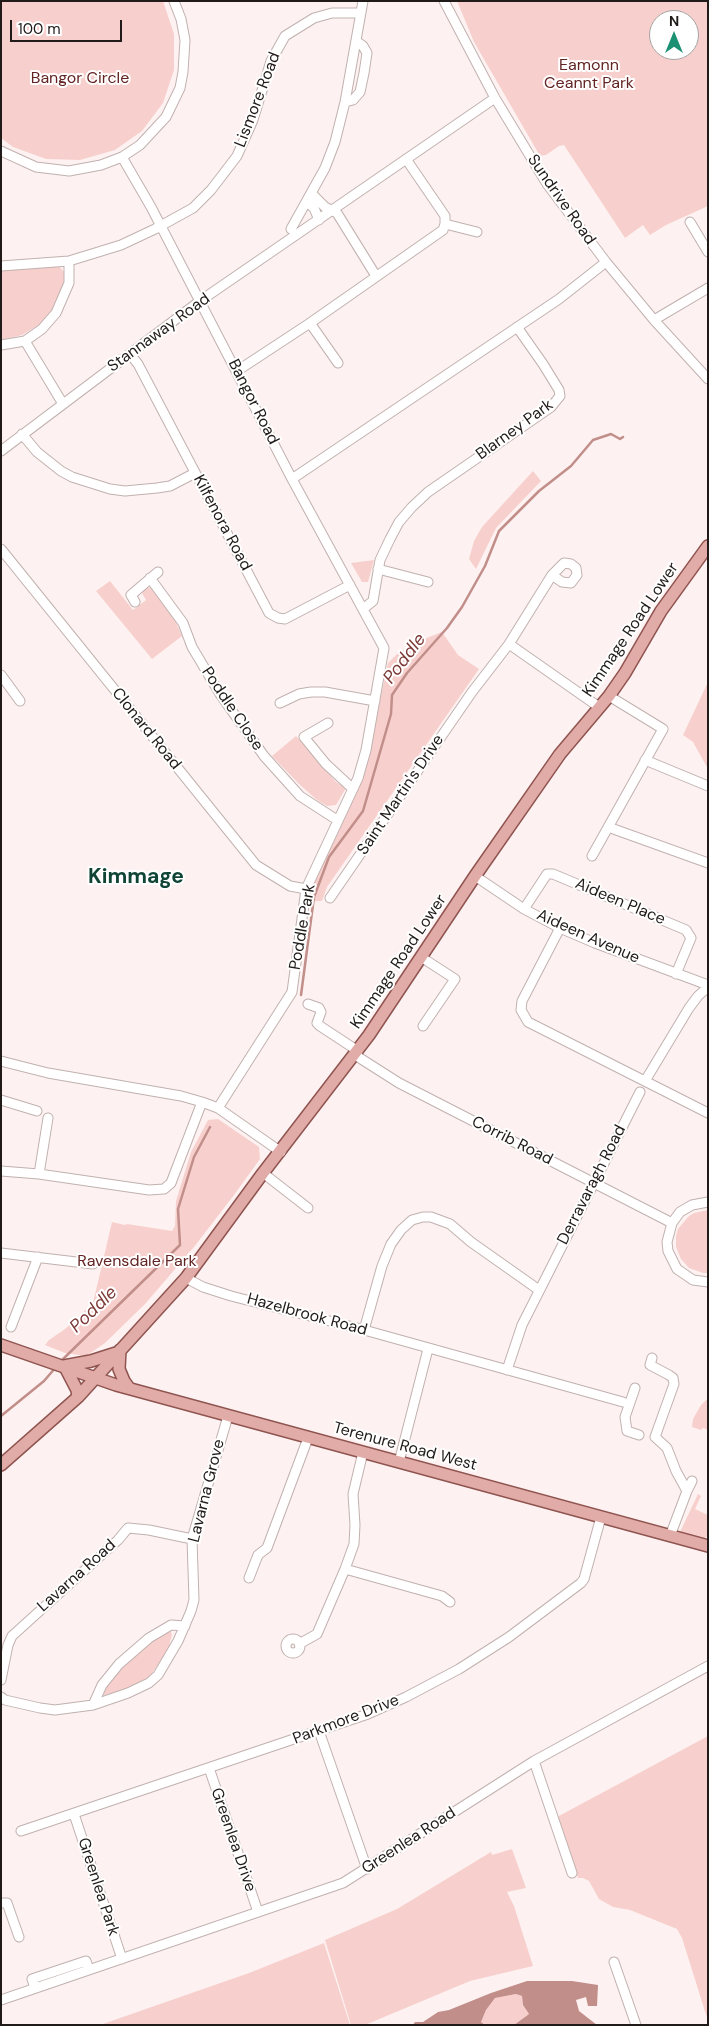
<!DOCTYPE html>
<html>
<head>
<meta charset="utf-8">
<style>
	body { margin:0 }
	#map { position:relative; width:709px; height:2026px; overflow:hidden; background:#fdf2f1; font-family:"DM Sans",sans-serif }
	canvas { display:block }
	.frame { position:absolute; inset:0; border:2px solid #201a19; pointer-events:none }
	.north { position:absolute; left:649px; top:10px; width:50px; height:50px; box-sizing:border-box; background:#fff; border:1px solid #a6a3a3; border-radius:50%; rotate:0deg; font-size:14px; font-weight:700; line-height:20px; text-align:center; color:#201a19 }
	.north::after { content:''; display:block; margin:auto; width:18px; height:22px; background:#1b9072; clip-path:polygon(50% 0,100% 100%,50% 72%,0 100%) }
	.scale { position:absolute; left:10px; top:20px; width:112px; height:22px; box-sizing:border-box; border:2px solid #201a19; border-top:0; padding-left:6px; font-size:15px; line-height:18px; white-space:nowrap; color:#201a19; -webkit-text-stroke:4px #fff; paint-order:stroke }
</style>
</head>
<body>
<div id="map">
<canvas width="709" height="2026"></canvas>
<div class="frame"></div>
<div class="north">N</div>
<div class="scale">100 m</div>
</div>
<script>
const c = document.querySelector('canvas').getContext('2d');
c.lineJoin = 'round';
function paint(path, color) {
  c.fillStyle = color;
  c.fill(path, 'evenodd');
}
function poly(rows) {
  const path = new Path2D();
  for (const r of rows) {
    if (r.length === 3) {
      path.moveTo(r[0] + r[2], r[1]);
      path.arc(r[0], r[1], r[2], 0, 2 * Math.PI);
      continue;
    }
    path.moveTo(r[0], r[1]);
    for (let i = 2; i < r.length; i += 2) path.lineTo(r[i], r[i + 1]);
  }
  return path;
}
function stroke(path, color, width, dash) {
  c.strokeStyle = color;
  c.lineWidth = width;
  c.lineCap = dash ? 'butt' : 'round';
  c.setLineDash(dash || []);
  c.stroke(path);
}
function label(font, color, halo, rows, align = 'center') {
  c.font = font + ' "DM Sans",sans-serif';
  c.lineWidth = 4;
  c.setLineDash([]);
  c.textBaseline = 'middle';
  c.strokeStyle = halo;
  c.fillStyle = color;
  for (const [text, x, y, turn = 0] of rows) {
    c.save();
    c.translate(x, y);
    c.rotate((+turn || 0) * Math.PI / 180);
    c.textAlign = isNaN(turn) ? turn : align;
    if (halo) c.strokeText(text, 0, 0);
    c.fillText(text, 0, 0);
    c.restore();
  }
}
paint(poly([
	[1,1,163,1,174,34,174,70,163,103,142,131,115,150,80,160,46,159,13,147,1,138],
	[457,1,708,1,708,206,666,225,650,235,643,225,625,238,564,145,559,146,546,155,540,156,474,42],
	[659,20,689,20,689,50,659,50],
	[58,265,65,273,66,283,61,296,47,320,22,335,1,340,1,269],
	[533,471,541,481,496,528,476,569,469,559,474,541,482,527],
	[374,560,368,582,362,582,351,563],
	[110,581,133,610,146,600,142,593,145,587,151,588,173,616,182,636,152,659,96,591],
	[442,632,458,655,479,669,327,887,322,901,312,901,314,872,323,850,359,788,366,767,388,663,397,654,424,639],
	[708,682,708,769,693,742,683,735],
	[296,736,336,782,346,788,336,805,327,806,317,800,299,784,272,756],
	[218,1119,259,1147,260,1159,234,1195,194,1247,145,1304,105,1343,86,1356,65,1353,45,1345,49,1340,65,1329,93,1303,112,1222,125,1225,127,1224,172,1231,175,1226,176,1201,191,1152,208,1120],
	[708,1210,708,1273,703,1273,689,1268,681,1259,676,1247,676,1236,678,1229,688,1217,694,1213],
	[708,1398,708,1430,703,1428,701,1430,692,1427,693,1419,701,1405],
	[698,1494,701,1496,695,1509,708,1515,708,1536,703,1539,680,1532],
	[168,1632,171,1632,172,1635,168,1650,150,1676,125,1690,104,1695,103,1690,122,1667,152,1639],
	[708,1736,708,2021,682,1938,677,1929,630,1910,613,1907,599,1899,589,1881,583,1878,578,1878,557,1817],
	[512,1849,526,1888,507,1892,514,1906,533,1966,470,1981,365,2025,351,2025,325,1940,397,1909,491,1852,492,1855],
	[324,1943,350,2025,100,2025,249,1973],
	[516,1994,522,1996,523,2005,529,2014,514,2025,485,2025,481,2022,486,2010,495,1998]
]), '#f7d0cd');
paint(poly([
	[527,1981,572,1981,598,1985,597,2006,588,2006,586,1997,576,2000,579,2011,597,2025,514,2025,529,2014,523,2005,522,1996,516,1994,495,1998,486,2010,481,2022,485,2025,413,2025,415,2022,423,2022,438,2012,449,2010,491,1993]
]), '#c18e8a');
stroke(poly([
	[301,995,314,897,329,857,363,811,391,714,392,695,407,673,447,628,462,607,485,566,499,531,539,491,571,466,593,440,611,434,620,439,623,437],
	[61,1361,180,1245,178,1209,194,1157,210,1127],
	[1,1416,44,1381,56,1367]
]), '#c18e8a', 2.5);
const minor = poly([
	[444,1,495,98,547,184,606,262,654,320,708,379],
	[345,102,353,100,360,92,364,73,367,53,363,46,356,41],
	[1,151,36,167,69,171,101,165,122,157,140,145,166,117,180,88,183,72,185,40,181,19,174,1],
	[122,157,151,207,292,479,384,648,366,750,358,778,306,889,292,992,218,1108],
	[312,194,325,207,337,213,376,276],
	[307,202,314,208,319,220],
	[690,222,708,252],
	[445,224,477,232],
	[291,229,325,168,335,142,345,102,363,1],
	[1,266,69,261,121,245,155,229,193,208,211,190,237,156,253,120,271,61,285,36,314,18,332,13,361,13],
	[654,320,708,288],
	[310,323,338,363],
	[25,341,63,404],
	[1,345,25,341,42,329,56,313,69,283,69,261],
	[130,354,138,364,269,613,278,618,285,619,350,585],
	[237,371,310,323,443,230,445,224,445,216,406,159],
	[22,434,37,452,61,471,72,477,110,489,125,491,157,488,170,486,195,473],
	[1,451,200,301,495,98],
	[292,479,559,299,606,262],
	[1,549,256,865,290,886,306,889],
	[564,563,571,564,576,568,577,575,571,583,562,582,552,575,564,563],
	[378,569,428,582],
	[150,578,183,623,192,647,220,694,264,756,300,796,337,820],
	[135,602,131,595,158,572],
	[363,609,373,601,380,560,390,539,399,522,412,507,428,492,551,407,560,396,559,390,543,364,517,327],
	[509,644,599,707],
	[1,675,20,701],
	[280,703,299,694,311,692,325,692,375,701],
	[328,723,304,737,326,764,353,789],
	[645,760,708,786],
	[608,827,708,863],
	[592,856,663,729,609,696],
	[475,876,524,909,560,928,595,943,708,985],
	[330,898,472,692,509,644,552,575],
	[524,909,547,874,553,874,686,930,691,938,676,974],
	[560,928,522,1001,521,1010,528,1022,708,1113],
	[421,957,455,979,423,1026],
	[308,1004,319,1008,321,1012,317,1023,320,1026,358,1051],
	[355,1055,399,1083,672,1223],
	[1,1061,48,1073,181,1096,202,1102,218,1108,281,1152],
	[645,1081,689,1008,698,996,708,987],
	[1,1100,37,1111],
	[1,1171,39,1174,149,1190,164,1189,171,1183,174,1175,202,1102],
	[263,1173,308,1208],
	[39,1174,48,1118],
	[708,1202,692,1205,680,1212,672,1223,667,1242,668,1251,677,1269,693,1280,708,1282],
	[1,1253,93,1264],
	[186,1278,203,1287,231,1296,357,1328,623,1402],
	[11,1327,38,1257],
	[364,1330,382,1266,391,1244,401,1230,412,1220,423,1217,431,1217,450,1224,471,1242,539,1290],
	[652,1358,650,1365,669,1375,673,1378,674,1384,655,1437,667,1448,676,1471,687,1491,670,1536],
	[507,1370,522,1325,640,1092],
	[635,1388,625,1417,627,1431,639,1435],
	[399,1462,428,1349],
	[687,1491,692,1481],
	[345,1569,442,1596,450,1602],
	[249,1578,258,1555,267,1548,308,1438],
	[293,1646,7],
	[299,1644,317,1634,345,1569,354,1544,355,1525,353,1494,363,1452],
	[1,1680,8,1645,12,1636,118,1540,128,1528,149,1530,192,1539],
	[1,1697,5,1700,40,1708,55,1710,93,1705,128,1693,149,1683,158,1675,178,1641,191,1611,194,1600,192,1539,228,1416],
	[93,1705,102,1685,119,1664,149,1638,171,1625,185,1626],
	[319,1731,367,1869],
	[534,1761,572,1873],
	[209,1768,258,1912],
	[74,1814,122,1959],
	[21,1831,368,1714,406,1697,459,1669,509,1637,581,1583,584,1579,601,1517],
	[1,1903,7,1903,19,1937],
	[614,1962,636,2025],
	[35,1988,32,1979,86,1961,89,1970],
	[1,2000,343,1883,534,1761,708,1666]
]);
const major = poly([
	[1,1345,116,1385,708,1546],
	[120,1350,119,1369,124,1381,129,1388],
	[64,1366,91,1361,116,1353],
	[65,1367,77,1390,78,1397],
	[1,1465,78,1397,186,1278,263,1173,369,1035,475,876,560,754,609,696,625,673,661,611,708,546]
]);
stroke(minor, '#c1b1af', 11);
stroke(major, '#905450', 14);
stroke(minor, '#fff', 9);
stroke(major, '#e1aca8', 11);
label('16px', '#622322', '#fff', [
	["Eamonn",589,66],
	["Ceannt Park",589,84],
	["Bangor Circle",80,79],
	["Ravensdale Park",137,1262]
]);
label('16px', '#201a19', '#fff', [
	["Lismore Road",258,100,-69],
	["Sundrive Road",561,200,55],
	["Stannaway Road",159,333,-36],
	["Bangor Road",253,402,63],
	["Blarney Park",515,430,-36],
	["Kilfenora Road",222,523,62],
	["Kimmage Road Lower",631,630,-56],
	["Poddle Close",232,709,56],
	["Clonard Road",146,729,51],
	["Saint Martin's Drive",401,795,-56],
	["Aideen Place",620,902,23],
	["Poddle Park",303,927,-80],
	["Aideen Avenue",588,937,24],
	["Kimmage Road Lower",399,962,-56],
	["Corrib Road",512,1141,27],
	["Derravaragh Road",592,1185,-63],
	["Hazelbrook Road",307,1315,15],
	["Terenure Road West",405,1447,15],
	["Lavarna Grove",207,1491,-76],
	["Lavarna Road",77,1576,-42],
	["Parkmore Drive",346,1720,-21],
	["Greenlea Drive",233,1840,71],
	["Greenlea Road",409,1841,-33],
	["Greenlea Park",98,1887,72]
]);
label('italic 18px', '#7c3a37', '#fff', [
	["Poddle",405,659,-53],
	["Poddle",94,1310,-44]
]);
label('bold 21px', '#104536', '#fff', [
	["Kimmage",136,877]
]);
</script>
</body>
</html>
